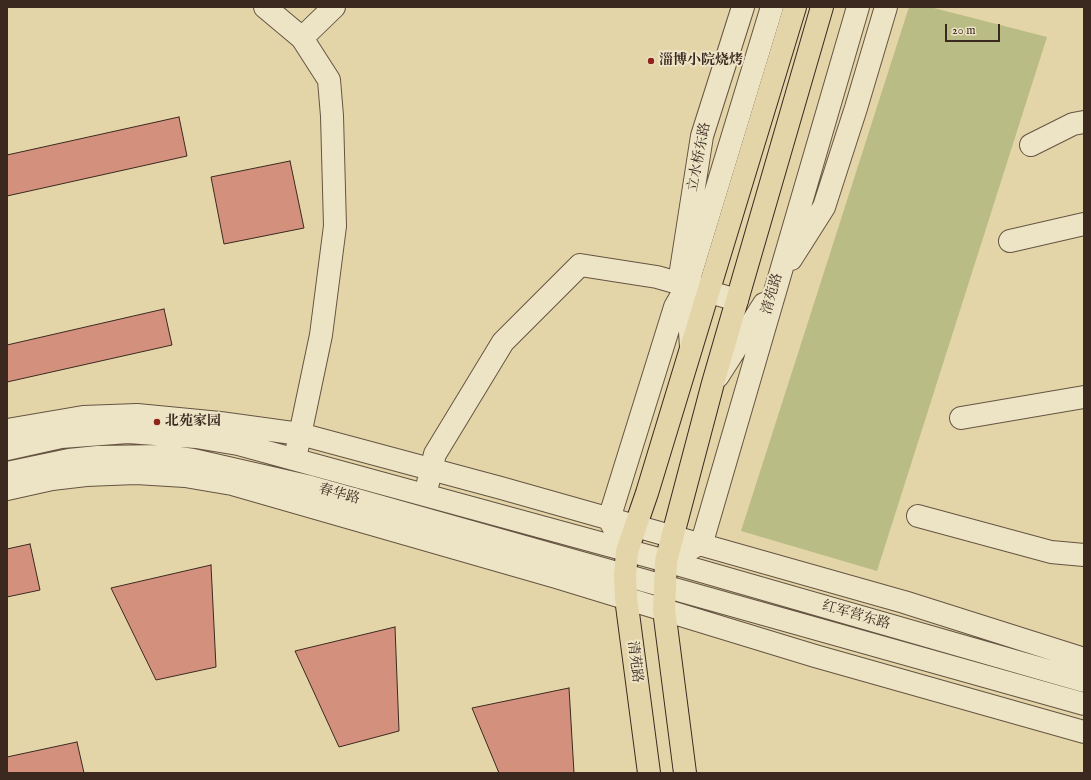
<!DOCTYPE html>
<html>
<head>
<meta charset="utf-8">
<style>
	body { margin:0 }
	#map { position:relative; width:1091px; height:780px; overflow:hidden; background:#e3d5a8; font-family:"IM FELL English",serif }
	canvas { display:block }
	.frame { position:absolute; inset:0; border:8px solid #3b2920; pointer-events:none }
	.scale { position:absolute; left:945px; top:24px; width:55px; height:18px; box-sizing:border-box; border:2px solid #3b2920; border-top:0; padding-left:5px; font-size:12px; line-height:14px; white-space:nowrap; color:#3b2920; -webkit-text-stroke:3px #ede4c6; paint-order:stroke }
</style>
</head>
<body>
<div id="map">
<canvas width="1091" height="780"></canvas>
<div class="frame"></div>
<div class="scale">20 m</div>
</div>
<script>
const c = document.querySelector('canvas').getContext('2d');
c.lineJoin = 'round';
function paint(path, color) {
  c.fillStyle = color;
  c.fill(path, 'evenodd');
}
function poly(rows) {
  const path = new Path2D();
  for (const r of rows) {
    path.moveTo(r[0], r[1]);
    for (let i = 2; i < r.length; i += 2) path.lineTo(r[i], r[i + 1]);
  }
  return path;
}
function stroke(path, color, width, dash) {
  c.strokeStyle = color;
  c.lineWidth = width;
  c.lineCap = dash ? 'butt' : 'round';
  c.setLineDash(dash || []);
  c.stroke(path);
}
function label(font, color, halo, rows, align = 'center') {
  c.font = font + ' "IM FELL English","Noto Serif SC",serif';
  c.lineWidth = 4;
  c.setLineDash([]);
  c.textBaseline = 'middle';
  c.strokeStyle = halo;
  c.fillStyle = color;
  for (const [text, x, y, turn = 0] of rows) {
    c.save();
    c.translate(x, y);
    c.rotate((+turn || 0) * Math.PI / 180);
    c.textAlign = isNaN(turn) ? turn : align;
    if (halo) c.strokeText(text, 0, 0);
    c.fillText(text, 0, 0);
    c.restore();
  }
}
paint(poly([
	[909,7,930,7,1047,37,877,571,741,531]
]), '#b9bc84');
const building = poly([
	[179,117,187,156,7,196,7,155,179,117],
	[290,161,304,228,224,244,211,177,290,161],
	[164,309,172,345,7,382,7,345,164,309],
	[30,544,40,590,7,597,7,549,30,544],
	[211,565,216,667,156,680,111,588,211,565],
	[395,627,399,731,339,747,295,651,395,627],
	[569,688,574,773,499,773,472,708,569,688],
	[77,742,84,773,7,773,7,757,77,742]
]);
paint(building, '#d3917d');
stroke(building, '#3b2920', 1);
const minor = poly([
	[265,7,302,38,329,80,332,116,335,226,321,335,297,449],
	[302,38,334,7],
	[1031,145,1073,124,1084,122],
	[1010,241,1084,224],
	[791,259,824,207,856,108,886,7],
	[691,347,687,286,681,270,702,136,743,7],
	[718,376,764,304],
	[961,418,1084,397],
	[7,430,83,417,137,415,220,423,300,434,501,488,904,602,1084,659],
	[7,449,61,437,128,432,196,437,238,444,666,561,1084,681],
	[7,473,69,460,98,457,165,456,193,460,311,487,1084,704],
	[428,483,435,454,503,342,580,265,657,277,737,300],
	[7,489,52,479,86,475,136,473,185,476,232,484,556,577,815,656,1084,732],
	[918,516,1051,552,1084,555],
	[616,532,609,519,675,307,687,286,772,7],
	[687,551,702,542,858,7]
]);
const major = poly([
	[649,773,626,598,625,576,627,551,647,493,795,7],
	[685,773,664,610,666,561,713,383,822,7]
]);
stroke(minor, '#655442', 24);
stroke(major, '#3b2920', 24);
stroke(minor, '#ede4c6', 22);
stroke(major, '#e3d5a8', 22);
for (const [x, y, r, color] of [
	[651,61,4,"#8f2418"],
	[157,422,4,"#8f2418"]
]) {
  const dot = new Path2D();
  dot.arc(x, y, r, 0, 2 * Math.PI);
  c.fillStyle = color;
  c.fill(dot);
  stroke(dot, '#ede4c6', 1.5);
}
label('bold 14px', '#3b2920', '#ede4c6', [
	["淄博小院烧烤",659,61],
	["北苑家园",165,422]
], 'left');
label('14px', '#3b2920', '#ede4c6', [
	["立水桥东路",700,157,-79],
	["清苑路",773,294,-74],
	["春华路",339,495,15],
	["红军营东路",856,616,16],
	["清苑路",634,662,83]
]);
</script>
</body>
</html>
